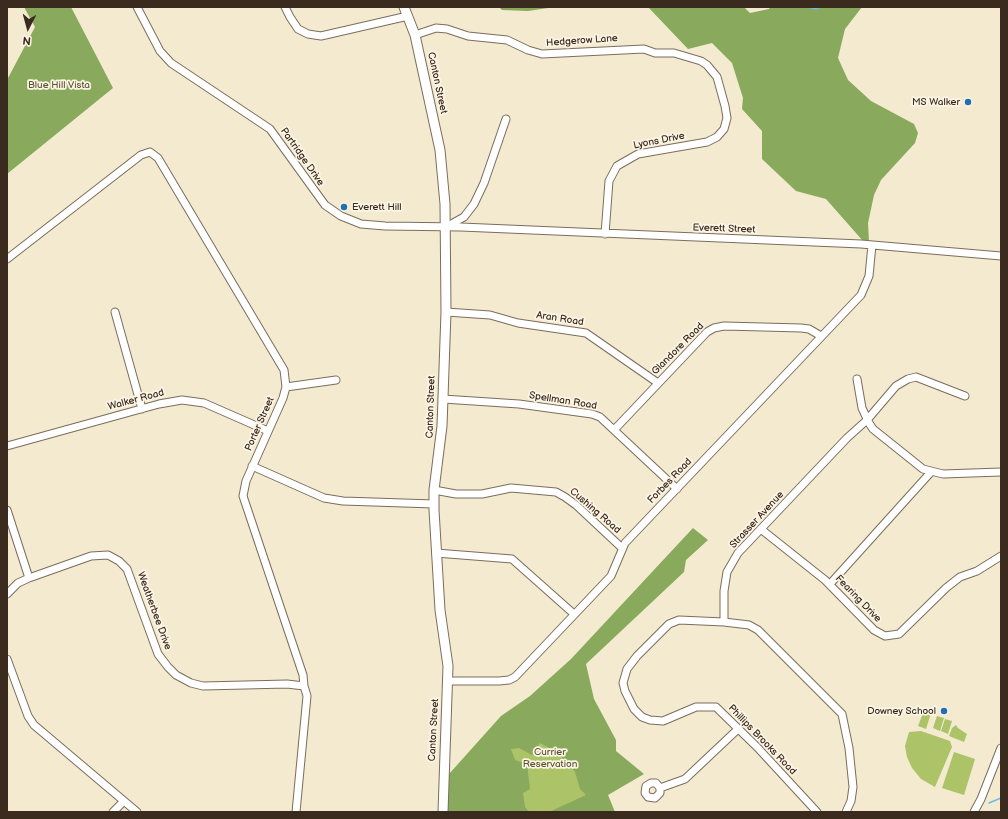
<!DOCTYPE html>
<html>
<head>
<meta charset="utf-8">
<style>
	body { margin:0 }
	#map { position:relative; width:1008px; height:819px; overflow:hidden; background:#f3ead0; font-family:"Balsamiq Sans",sans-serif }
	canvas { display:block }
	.frame { position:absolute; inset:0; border:8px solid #3b2a1e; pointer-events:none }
	.north { position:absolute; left:8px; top:8px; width:40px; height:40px; -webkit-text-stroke:3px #fcf5e5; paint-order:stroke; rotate:186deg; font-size:11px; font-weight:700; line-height:16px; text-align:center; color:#3b2a1e }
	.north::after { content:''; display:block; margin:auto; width:14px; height:18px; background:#3b2a1e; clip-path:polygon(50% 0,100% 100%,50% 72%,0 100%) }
</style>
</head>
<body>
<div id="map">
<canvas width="1008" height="819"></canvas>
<div class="frame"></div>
<div class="north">N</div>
</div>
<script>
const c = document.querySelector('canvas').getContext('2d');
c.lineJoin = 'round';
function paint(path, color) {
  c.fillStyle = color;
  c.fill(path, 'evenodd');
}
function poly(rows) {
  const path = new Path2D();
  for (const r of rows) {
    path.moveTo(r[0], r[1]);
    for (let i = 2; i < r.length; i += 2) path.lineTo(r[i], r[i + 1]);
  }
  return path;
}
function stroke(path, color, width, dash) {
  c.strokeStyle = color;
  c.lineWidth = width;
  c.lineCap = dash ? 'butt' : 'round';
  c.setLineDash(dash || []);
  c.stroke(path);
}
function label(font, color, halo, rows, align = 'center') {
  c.font = font + ' "Balsamiq Sans",sans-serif';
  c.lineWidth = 3.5;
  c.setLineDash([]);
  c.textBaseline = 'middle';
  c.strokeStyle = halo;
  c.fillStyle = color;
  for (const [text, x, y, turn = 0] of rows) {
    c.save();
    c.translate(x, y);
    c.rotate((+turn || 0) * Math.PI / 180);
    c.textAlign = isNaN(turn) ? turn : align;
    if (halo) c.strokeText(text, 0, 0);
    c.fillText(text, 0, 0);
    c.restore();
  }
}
paint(poly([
	[569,667,600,791,612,812,448,812],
	[925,708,932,710,926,729,918,726],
	[937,716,944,718,940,731,933,728],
	[945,719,952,721,948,734,941,731],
	[956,725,958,728,967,734,964,742,949,736,952,728],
	[921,731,950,741,952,747,935,787,921,779,912,768,907,757,905,746,909,732],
	[954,752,975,759,964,795,942,788]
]), '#acc368');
paint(poly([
	[24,7,71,7,113,88,7,174,7,80,35,27],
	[499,7,555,7,528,11,502,10],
	[648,7,744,7,750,13,769,9,770,7,862,7,845,29,838,58,848,80,871,101,914,124,918,133,915,143,881,180,874,195,868,223,869,242,863,241,826,199,796,191,762,159,762,131,742,109,743,98,732,63,712,43,688,49],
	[693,528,708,540,686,560,684,572,586,664,594,699,616,740,616,751,644,774,608,795,615,812,549,812,586,795,580,789,575,772,557,752,540,743,532,755,519,748,511,749,515,760,527,764,530,789,523,793,525,807,529,812,447,812,449,774,501,716,530,696,571,659]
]), '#89a95c');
stroke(poly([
	[808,7,816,9,822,7],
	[989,803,1001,798]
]), '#73b9ea', 1.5);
const minor = poly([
	[137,7,160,51,171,63,270,129,325,205,341,216,361,224,385,226,461,227,861,244,1001,256],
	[285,7,290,17,298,29,308,34,321,36,408,16],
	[415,35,436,28,447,29,468,36,507,40,528,50,542,54,644,49,655,53,674,53,701,61,707,65,717,77,725,106,727,118,724,129,717,137,707,142,638,154,617,166,609,181,605,234],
	[446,227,464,217,474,204,484,183,506,119],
	[7,259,141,155,150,152,158,158,284,370,286,387,283,398,246,481,243,496,303,675,304,686],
	[115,312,142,409],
	[446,312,490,315,518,323,586,333,658,383],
	[857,379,862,408,869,423,873,429,923,469,943,474,1001,472],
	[286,387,336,380],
	[443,399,519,404,592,414,600,417,677,489],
	[614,430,707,332,714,328,724,326,801,328,809,329,821,336],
	[7,446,159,404,182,400,204,403,268,431],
	[252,466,324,498,343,501,434,504],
	[434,490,456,494,482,494,511,488,556,492,565,497,576,505,622,548],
	[7,510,29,578],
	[762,530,825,580,874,630,885,636,899,634,946,588,960,577,977,571,1001,556],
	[436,553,512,559,574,614],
	[830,584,931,472],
	[7,594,18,583,29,578,91,556,108,555,119,561,127,569,158,654,168,667,176,675,191,683,203,686,287,684,304,686,307,696,296,812],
	[724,622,679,620,669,624,637,656,627,669,623,683,625,691,634,709,642,717,650,720,663,721,696,707,716,707,757,747,817,812],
	[7,659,28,716,34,725,137,812],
	[448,681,499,681,509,680,515,677,611,576,625,543,861,295,869,276,872,245],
	[660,788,660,793,655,798,648,797,645,793,646,786,651,783,656,783,660,788,685,779,738,729],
	[113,812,124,801],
	[846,812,851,801,853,787,849,748,842,714,758,630,749,625,724,622,724,591,727,572,738,553,847,438,867,420,896,386,908,379,916,377,965,396],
	[974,812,981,799,1001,748]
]);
const major = poly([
	[404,7,415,35,440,150,445,204,446,312,442,426,434,490,434,510,440,610,448,666,443,812]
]);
stroke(minor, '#7b6d5c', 9);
stroke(major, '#7b6d5c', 11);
stroke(minor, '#fff', 7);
stroke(major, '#fff', 9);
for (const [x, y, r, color] of [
	[968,102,4,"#1f6fb2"],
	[344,207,4,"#1f6fb2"],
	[944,711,4,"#1f6fb2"]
]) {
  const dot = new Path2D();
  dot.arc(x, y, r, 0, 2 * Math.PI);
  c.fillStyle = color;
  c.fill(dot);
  stroke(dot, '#fcf5e5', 1.5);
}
label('10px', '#3b2a1e', '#fcf5e5', [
	["Hedgerow Lane",582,41,-4],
	["Canton Street",437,83,78],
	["Lyons Drive",659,141,-11],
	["Partridge Drive",302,157,55],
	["Everett Street",724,229,2],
	["Aran Road",560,319,9],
	["Glandore Road",678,349,-45],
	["Walker Road",136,400,-15],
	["Spellman Road",563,401,9],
	["Canton Street",431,407,-88],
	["Porter Street",260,424,-66],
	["Forbes Road",670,481,-46],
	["Cushing Road",595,511,41],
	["Strasser Avenue",757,520,-47],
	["Fearing Drive",858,599,46],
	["Weatherbee Drive",154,611,70],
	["Canton Street",434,730,-87],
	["Phillips Brooks Road",762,740,46]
]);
label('10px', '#5d5834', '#fcf5e5', [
	["Blue Hill Vista",59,85],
	["Currier",550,752],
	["Reservation",550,764]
]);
label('10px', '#3b2a1e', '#fcf5e5', [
	["MS Walker",960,102],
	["Everett Hill",352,207,"left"],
	["Downey School",936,711]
], 'right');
</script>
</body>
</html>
